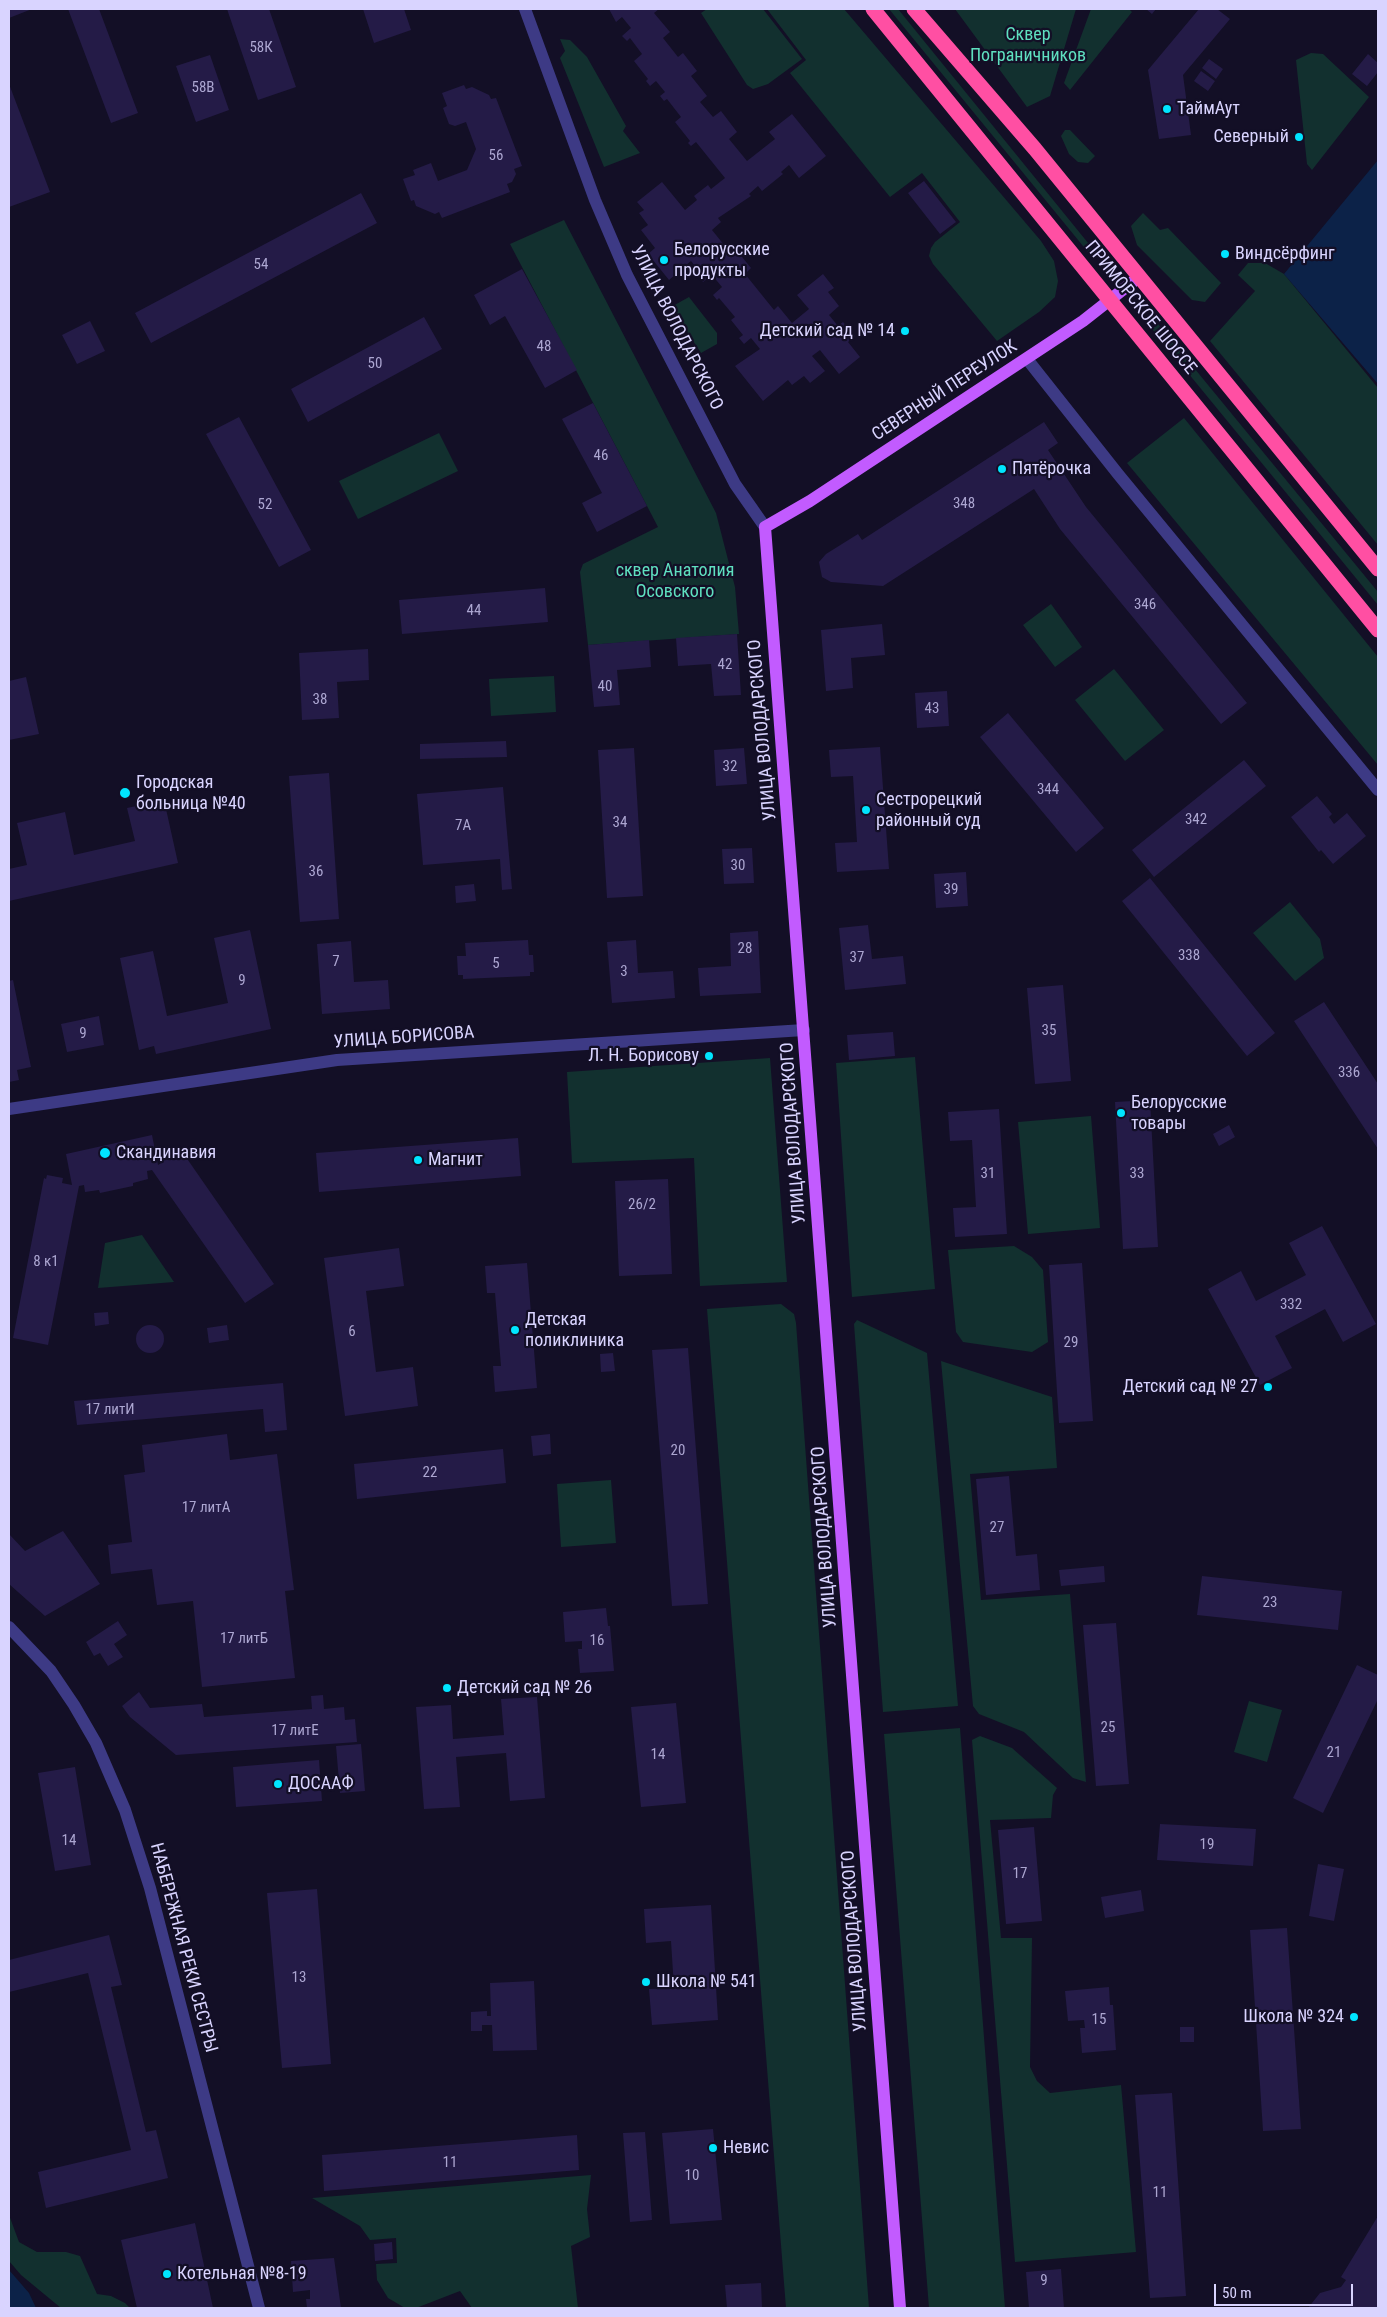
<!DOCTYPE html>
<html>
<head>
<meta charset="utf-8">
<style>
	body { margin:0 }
	#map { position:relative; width:1387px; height:2317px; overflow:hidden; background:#130f26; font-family:"Roboto Condensed",sans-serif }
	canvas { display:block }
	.frame { position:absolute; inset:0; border:10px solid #d9d4ff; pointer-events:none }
	.scale { position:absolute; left:1214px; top:2284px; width:139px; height:22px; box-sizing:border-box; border:2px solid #d9d4ff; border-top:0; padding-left:6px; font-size:15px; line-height:18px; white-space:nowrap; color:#d9d4ff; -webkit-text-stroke:4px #130f26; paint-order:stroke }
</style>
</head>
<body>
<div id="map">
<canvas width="1387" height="2317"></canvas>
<div class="frame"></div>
<div class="scale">50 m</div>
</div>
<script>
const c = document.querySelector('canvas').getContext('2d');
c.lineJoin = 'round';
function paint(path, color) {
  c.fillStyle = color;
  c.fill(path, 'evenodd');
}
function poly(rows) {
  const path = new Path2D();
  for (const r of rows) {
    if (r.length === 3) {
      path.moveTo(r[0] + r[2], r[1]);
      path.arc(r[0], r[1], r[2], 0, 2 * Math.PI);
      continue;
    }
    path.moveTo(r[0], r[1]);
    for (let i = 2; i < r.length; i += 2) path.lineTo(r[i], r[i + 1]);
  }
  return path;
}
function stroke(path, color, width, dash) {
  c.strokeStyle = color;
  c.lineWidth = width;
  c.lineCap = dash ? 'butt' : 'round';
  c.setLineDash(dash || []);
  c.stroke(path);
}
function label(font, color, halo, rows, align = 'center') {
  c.font = font + ' "Roboto Condensed",sans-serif';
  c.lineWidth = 4.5;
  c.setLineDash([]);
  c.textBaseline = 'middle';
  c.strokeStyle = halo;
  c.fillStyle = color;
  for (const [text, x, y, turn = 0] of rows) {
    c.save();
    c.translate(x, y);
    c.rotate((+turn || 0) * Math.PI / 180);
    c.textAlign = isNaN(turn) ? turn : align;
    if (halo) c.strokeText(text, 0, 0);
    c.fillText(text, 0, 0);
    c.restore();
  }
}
paint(poly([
	[707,9,763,9,802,59,768,84,753,89,747,85,701,13],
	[767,9,844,9,1041,241,1054,261,1058,281,1055,297,1039,312,997,341,933,264,929,256,931,248,935,242,960,222,922,173,890,197,790,73,806,60],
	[889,9,898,9,1097,254,1092,257],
	[955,9,1076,9,1050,96,1027,107],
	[1091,9,1129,9,1132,12,1070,90,1064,83],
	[560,39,570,40,587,57,626,126,623,131,640,153,604,167,560,58,565,51],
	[1311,53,1323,54,1369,97,1312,170,1307,164,1296,60],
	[1065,130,1070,130,1095,156,1088,163,1078,162,1069,154,1061,136],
	[1143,213,1160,230,1168,228,1221,283,1205,302,1192,300,1137,245,1131,226],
	[564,220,716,513,735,587,739,634,588,645,580,572,583,564,658,527,510,244],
	[1248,263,1265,263,1284,274,1378,388,1378,545,1210,341,1255,291,1238,275],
	[689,297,717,333,717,344,701,353,671,307],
	[1158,324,1378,592,1378,605,1152,329],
	[1184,418,1378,657,1378,765,1127,463],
	[439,433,458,471,358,519,339,481],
	[1051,604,1082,647,1055,667,1023,625],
	[1114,669,1164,730,1125,761,1075,700],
	[554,676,556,712,491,716,489,679],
	[1290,902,1320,939,1324,958,1295,981,1253,933],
	[915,1057,935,1289,852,1297,836,1063],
	[770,1058,787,1282,700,1286,694,1158,572,1163,567,1072],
	[1091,1116,1100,1228,1028,1234,1018,1122],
	[142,1235,174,1282,98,1288,105,1243],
	[1014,1246,1032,1257,1043,1270,1048,1342,1032,1352,963,1342,956,1332,948,1250],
	[781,1304,794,1314,796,1323,869,2308,786,2308,707,1309],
	[857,1320,927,1353,958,1706,883,1712,854,1324],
	[941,1361,1052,1397,1057,1468,970,1474,981,1600,1070,1594,1086,1782,1073,1778,1024,1732,979,1714,973,1706],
	[611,1480,616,1543,561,1547,557,1484],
	[1249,1701,1282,1710,1267,1762,1234,1752],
	[960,1728,1005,2308,929,2308,884,1734],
	[980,1736,1012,1748,1057,1788,1053,1795,1051,1818,990,1820,1001,1938,1032,1938,1030,2067,1037,2081,1050,2093,1121,2085,1136,2252,1015,2262,972,1740],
	[591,2175,587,2209,590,2237,571,2246,578,2308,472,2308,460,2291,416,2308,405,2308,388,2298,377,2280,376,2264,397,2263,396,2238,370,2240,360,2226,312,2198],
	[9,2215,19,2242,37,2252,66,2252,80,2256,97,2294,111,2296,125,2303,130,2308,61,2308,21,2275,9,2261]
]), '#12302f');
paint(poly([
	[1378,160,1378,384,1284,274],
	[9,2270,29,2293,36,2308,9,2308]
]), '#0c2248');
paint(poly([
	[9,9,32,9,9,18],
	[68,9,99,9,138,113,111,123],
	[227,9,269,9,296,87,258,100],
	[363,9,404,9,411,30,374,43],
	[609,9,659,9,654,13,670,32,663,38,678,57,683,53,697,71,691,76,707,96,700,102,713,117,721,111,737,132,729,139,747,161,775,139,769,132,792,114,826,156,799,178,789,165,781,172,783,174,762,191,758,186,749,194,751,196,718,218,721,222,712,230,733,256,738,252,751,268,745,274,774,310,778,306,792,323,809,309,797,295,823,274,834,288,828,292,839,306,829,315,838,326,843,322,855,336,848,342,860,357,839,374,820,350,812,356,825,371,810,383,804,376,792,385,788,380,763,401,735,366,760,349,751,338,744,344,739,338,743,335,731,320,735,317,719,298,717,300,713,295,722,287,712,275,703,282,699,277,702,275,691,261,669,280,648,254,655,248,641,230,648,225,639,213,644,210,637,202,662,182,685,210,697,200,694,196,708,185,711,189,725,178,696,142,691,146,688,143,690,141,675,122,681,117,667,99,664,101,660,96,665,92,656,81,650,86,646,81,648,79,634,61,642,54,630,38,627,41,622,36,631,28,622,17,616,22],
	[1146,9,1156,9,1152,14],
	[1199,9,1217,9,1230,19,1183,75,1191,135,1159,139,1148,70],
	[1368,54,1378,63,1378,72,1367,86,1352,74],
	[210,55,229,110,196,122,176,66],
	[1209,59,1223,69,1216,79,1202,68],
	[1201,71,1215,81,1208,91,1194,81],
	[9,84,50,192,9,207],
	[464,85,466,89,472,87,489,95,491,99,496,98,522,166,514,169,516,174,512,182,507,184,510,192,442,218,439,212,435,214,416,206,414,200,411,201,403,179,415,175,413,170,431,163,438,181,467,170,476,149,466,122,455,126,449,124,443,108,447,106,442,93],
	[924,181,956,222,940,234,908,193],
	[361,193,377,223,151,343,135,313],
	[522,269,577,370,545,388,505,316,490,325,474,295],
	[424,317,442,349,308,422,291,389],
	[90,321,105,351,77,364,62,335],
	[593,403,647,506,597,532,582,503,602,493,562,419],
	[239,417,311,550,279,567,206,434],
	[1044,422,1058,443,1048,450,1086,507,1247,703,1221,724,1060,529,1034,489,883,586,831,582,822,577,819,562,826,554,858,534,862,540],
	[545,588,548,622,402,634,399,600],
	[882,624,885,655,851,658,853,688,826,691,821,630],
	[737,634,741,695,714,696,711,664,678,666,676,638],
	[649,640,651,667,617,670,620,705,594,707,588,645],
	[368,649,369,680,337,682,339,718,302,720,299,653],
	[26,677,39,734,9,740,9,681],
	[947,691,949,726,917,728,915,693],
	[1008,713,1104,828,1076,852,980,737],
	[506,741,507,757,420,759,420,744],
	[880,747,889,869,837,872,835,843,857,842,853,776,831,777,829,750],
	[634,748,643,896,607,898,598,750],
	[744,748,747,784,716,786,714,750],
	[1244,760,1266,786,1154,877,1132,850],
	[329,773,339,919,300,922,289,776],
	[503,787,512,889,502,890,500,859,423,865,417,794],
	[1317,796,1332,814,1329,817,1334,824,1347,813,1366,836,1333,864,1321,850,1319,852,1291,817],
	[164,800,178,863,9,901,9,869,27,865,17,823,65,812,74,855,135,841,127,808],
	[752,848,754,883,724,884,722,849],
	[966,872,968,906,936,908,934,874],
	[1150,878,1275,1033,1247,1056,1122,901],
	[474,884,476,901,456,903,455,886],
	[868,925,872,959,903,956,906,984,845,990,839,928],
	[250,930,271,1029,156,1054,154,1046,139,1050,120,958,153,951,167,1016,228,1003,214,938],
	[758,931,761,993,700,996,698,968,731,966,730,933],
	[528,940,529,955,533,955,534,972,530,972,530,976,463,979,463,975,458,975,457,956,466,956,465,943],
	[636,940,638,973,673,971,675,998,612,1003,607,942],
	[351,941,354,982,388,980,390,1009,322,1014,317,944],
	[13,980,31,1067,17,1070,19,1080,9,1082,9,981],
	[1063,985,1071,1081,1035,1084,1027,988],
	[1324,1002,1378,1084,1378,1149,1294,1021],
	[99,1016,104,1045,67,1052,61,1024],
	[893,1032,895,1056,849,1060,847,1035],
	[1150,1100,1158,1247,1123,1249,1115,1102],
	[999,1109,1007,1234,955,1237,953,1208,976,1207,972,1140,950,1141,948,1112],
	[1229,1125,1235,1137,1219,1146,1213,1134],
	[152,1135,158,1165,163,1162,160,1158,168,1152,176,1147,179,1151,181,1150,274,1284,245,1303,152,1170,147,1171,148,1179,133,1183,133,1186,100,1193,99,1190,85,1192,84,1185,79,1186,48,1345,13,1338,44,1178,46,1179,47,1175,63,1178,62,1183,72,1185,66,1154],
	[518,1138,521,1176,319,1192,316,1153],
	[668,1179,672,1274,619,1276,615,1181],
	[1322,1226,1376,1324,1343,1342,1325,1309,1275,1336,1292,1368,1260,1385,1208,1289,1241,1271,1256,1301,1306,1275,1289,1243],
	[399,1248,404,1286,366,1291,376,1372,413,1367,418,1406,345,1416,324,1258],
	[527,1263,537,1388,495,1392,493,1366,501,1366,495,1293,487,1293,485,1266],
	[1082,1263,1093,1421,1059,1423,1049,1265],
	[108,1312,109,1324,95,1326,94,1313],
	[150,1339,14],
	[227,1325,229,1340,209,1343,207,1328],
	[688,1348,708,1604,672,1606,652,1350],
	[613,1353,615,1371,601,1372,600,1354],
	[283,1383,287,1430,265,1432,263,1409,77,1425,74,1401],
	[227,1434,230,1460,277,1454,294,1590,285,1591,295,1678,202,1687,193,1601,157,1605,152,1569,111,1574,108,1545,132,1542,124,1475,145,1472,142,1445],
	[550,1434,551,1454,533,1456,531,1436],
	[503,1449,506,1483,357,1499,354,1464],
	[1009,1476,1016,1556,1037,1554,1040,1590,986,1595,976,1479],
	[63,1531,100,1584,45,1616,9,1584,9,1534,25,1551],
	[1104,1566,1105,1582,1061,1586,1059,1570],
	[1202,1576,1342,1591,1338,1630,1197,1615],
	[606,1608,608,1626,610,1626,614,1671,580,1673,578,1649,582,1649,582,1641,565,1642,563,1612],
	[118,1621,127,1635,114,1644,123,1657,108,1666,100,1653,94,1656,86,1642],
	[1116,1623,1129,1784,1096,1786,1083,1625],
	[1357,1665,1378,1675,1378,1699,1323,1813,1293,1798],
	[139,1692,150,1708,202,1704,204,1717,312,1709,311,1696,323,1695,324,1709,344,1707,345,1720,355,1719,357,1742,176,1755,130,1717,122,1706],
	[537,1697,545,1798,510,1801,506,1753,456,1757,460,1807,424,1809,416,1707,451,1705,453,1739,504,1735,501,1699],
	[676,1703,686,1803,641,1807,631,1707],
	[361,1744,365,1791,340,1793,336,1746],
	[319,1760,322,1801,236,1807,233,1767],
	[75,1767,91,1865,55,1871,38,1773],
	[1160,1824,1256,1829,1253,1866,1157,1860],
	[1034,1827,1042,1921,1006,1924,998,1830],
	[1318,1864,1344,1869,1334,1921,1309,1916],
	[317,1889,331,2064,282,2068,267,1893],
	[1141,1890,1144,1911,1105,1918,1101,1897],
	[711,1905,718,2020,652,2025,649,1989,674,1988,671,1941,646,1943,644,1909],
	[1287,1928,1301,2129,1263,2131,1250,1930],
	[109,1935,122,1985,111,1987,146,2132,156,2130,168,2178,46,2208,38,2172,131,2150,88,1973,9,1992,9,1960],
	[534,1981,537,2050,493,2051,492,2025,482,2025,482,2031,471,2031,471,2012,487,2011,487,2016,491,2016,490,1983],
	[1109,1987,1110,2005,1113,2005,1116,2050,1082,2053,1080,2028,1085,2028,1084,2020,1068,2021,1065,1991],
	[1180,2027,1194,2027,1194,2042,1180,2042],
	[1172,2093,1186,2296,1150,2298,1135,2095],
	[713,2129,722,2220,670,2224,662,2133],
	[645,2132,652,2220,630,2222,623,2133],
	[577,2135,579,2170,324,2191,322,2155],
	[1378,2216,1378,2308,1308,2308,1320,2293,1341,2287,1346,2280,1341,2277],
	[195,2223,213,2308,137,2308,121,2240],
	[392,2242,393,2259,375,2261,374,2244],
	[334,2258,341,2308,307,2308,306,2299,310,2299,310,2290,293,2292,291,2261],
	[1061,2269,1064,2308,1029,2308,1026,2272],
	[761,2283,762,2308,727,2308,725,2285]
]), '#241b47');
stroke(poly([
	[525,9,595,200,627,275,735,484,765,527],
	[1027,359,1118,474,1378,790],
	[9,1109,337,1060,804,1030],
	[9,1627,51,1671,74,1705,96,1743,125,1810,150,1888,259,2308]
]), '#3d3a85', 12);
stroke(poly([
	[900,2308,765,527,810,501,1083,321,1139,277]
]), '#c25bff', 12);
stroke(poly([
	[873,9,1378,630],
	[914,9,1035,149,1378,569]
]), '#ff4fa3', 15);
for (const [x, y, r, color] of [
	[1167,109,5,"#00e5ff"],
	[1299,137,5,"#00e5ff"],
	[1225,254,5,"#00e5ff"],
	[664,260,5,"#00e5ff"],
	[905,331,5,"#00e5ff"],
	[1002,469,5,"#00e5ff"],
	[125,793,6,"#00e5ff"],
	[866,810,5,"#00e5ff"],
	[709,1056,5,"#00e5ff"],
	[1121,1113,5,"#00e5ff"],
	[105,1153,6,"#00e5ff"],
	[418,1160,5,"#00e5ff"],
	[515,1330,5,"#00e5ff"],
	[1268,1387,5,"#00e5ff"],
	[447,1688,5,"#00e5ff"],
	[278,1784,5,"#00e5ff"],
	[646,1982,5,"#00e5ff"],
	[1354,2017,5,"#00e5ff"],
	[713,2148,5,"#00e5ff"],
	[167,2274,5,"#00e5ff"]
]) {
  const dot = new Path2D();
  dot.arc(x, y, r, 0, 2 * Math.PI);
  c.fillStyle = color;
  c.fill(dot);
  stroke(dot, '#130f26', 2);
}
label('15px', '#aca6d1', null, [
	["58К",261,48],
	["58В",203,88],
	["56",496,156],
	["54",261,265],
	["48",544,347],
	["50",375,364],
	["46",601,456],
	["348",964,504],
	["52",265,505],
	["346",1145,605],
	["44",474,611],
	["42",725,665],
	["40",605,687],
	["38",320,700],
	["43",932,709],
	["32",730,767],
	["344",1048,790],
	["342",1196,820],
	["34",620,823],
	["7А",463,826],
	["30",738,866],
	["36",316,872],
	["39",951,890],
	["28",745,949],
	["338",1189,956],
	["37",857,958],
	["7",336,962],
	["5",496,964],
	["3",624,972],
	["9",242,981],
	["35",1049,1031],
	["9",83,1034],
	["336",1349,1073],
	["31",988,1174],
	["33",1137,1174],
	["26/2",642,1205],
	["8 к1",46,1262],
	["332",1291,1305],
	["6",352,1332],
	["29",1071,1343],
	["17 литИ",110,1410],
	["20",678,1451],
	["22",430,1473],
	["17 литА",206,1508],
	["27",997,1528],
	["23",1270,1603],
	["17 литБ",244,1639],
	["16",597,1641],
	["25",1108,1728],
	["17 литЕ",295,1731],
	["21",1334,1753],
	["14",658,1755],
	["14",69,1841],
	["19",1207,1845],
	["17",1020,1874],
	["13",299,1978],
	["15",1099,2020],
	["11",450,2163],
	["10",692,2176],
	["11",1160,2193],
	["9",1044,2281]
]);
label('18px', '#5fe0c0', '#130f26', [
	["Сквер",1028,35],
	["Пограничников",1028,56],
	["сквер Анатолия",675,571],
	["Осовского",675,592]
]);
label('18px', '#d9d4ff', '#130f26', [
	["ТаймАут",1177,109],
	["Северный",1289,137,"right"],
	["Белорусские",674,250],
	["продукты",674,271],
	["Виндсёрфинг",1235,254],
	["Детский сад № 14",895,331,"right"],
	["Пятёрочка",1012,469],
	["Городская",136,783],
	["больница №40",136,804],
	["Сестрорецкий",876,800],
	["районный суд",876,821],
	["Л. Н. Борисову",699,1056,"right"],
	["Белорусские",1131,1103],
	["товары",1131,1124],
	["Скандинавия",116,1153],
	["Магнит",428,1160],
	["Детская",525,1320],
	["поликлиника",525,1341],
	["Детский сад № 27",1258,1387,"right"],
	["Детский сад № 26",457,1688],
	["ДОСААФ",288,1784],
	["Школа № 541",656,1982],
	["Школа № 324",1344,2017,"right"],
	["Невис",723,2148],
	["Котельная №8-19",177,2274]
], 'left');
label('18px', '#d9d4ff', '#130f26', [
	["ПРИМОРСКОЕ ШОССЕ",1140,308,51],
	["УЛИЦА ВОЛОДАРСКОГО",676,328,63],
	["СЕВЕРНЫЙ ПЕРЕУЛОК",945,391,-33],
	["УЛИЦА ВОЛОДАРСКОГО",763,730,-95],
	["УЛИЦА БОРИСОВА",404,1038,-4],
	["УЛИЦА ВОЛОДАРСКОГО",794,1133,-94],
	["УЛИЦА ВОЛОДАРСКОГО",825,1537,-94],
	["УЛИЦА ВОЛОДАРСКОГО",855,1941,-94],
	["НАБЕРЕЖНАЯ РЕКИ СЕСТРЫ",183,1948,75]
]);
</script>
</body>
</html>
